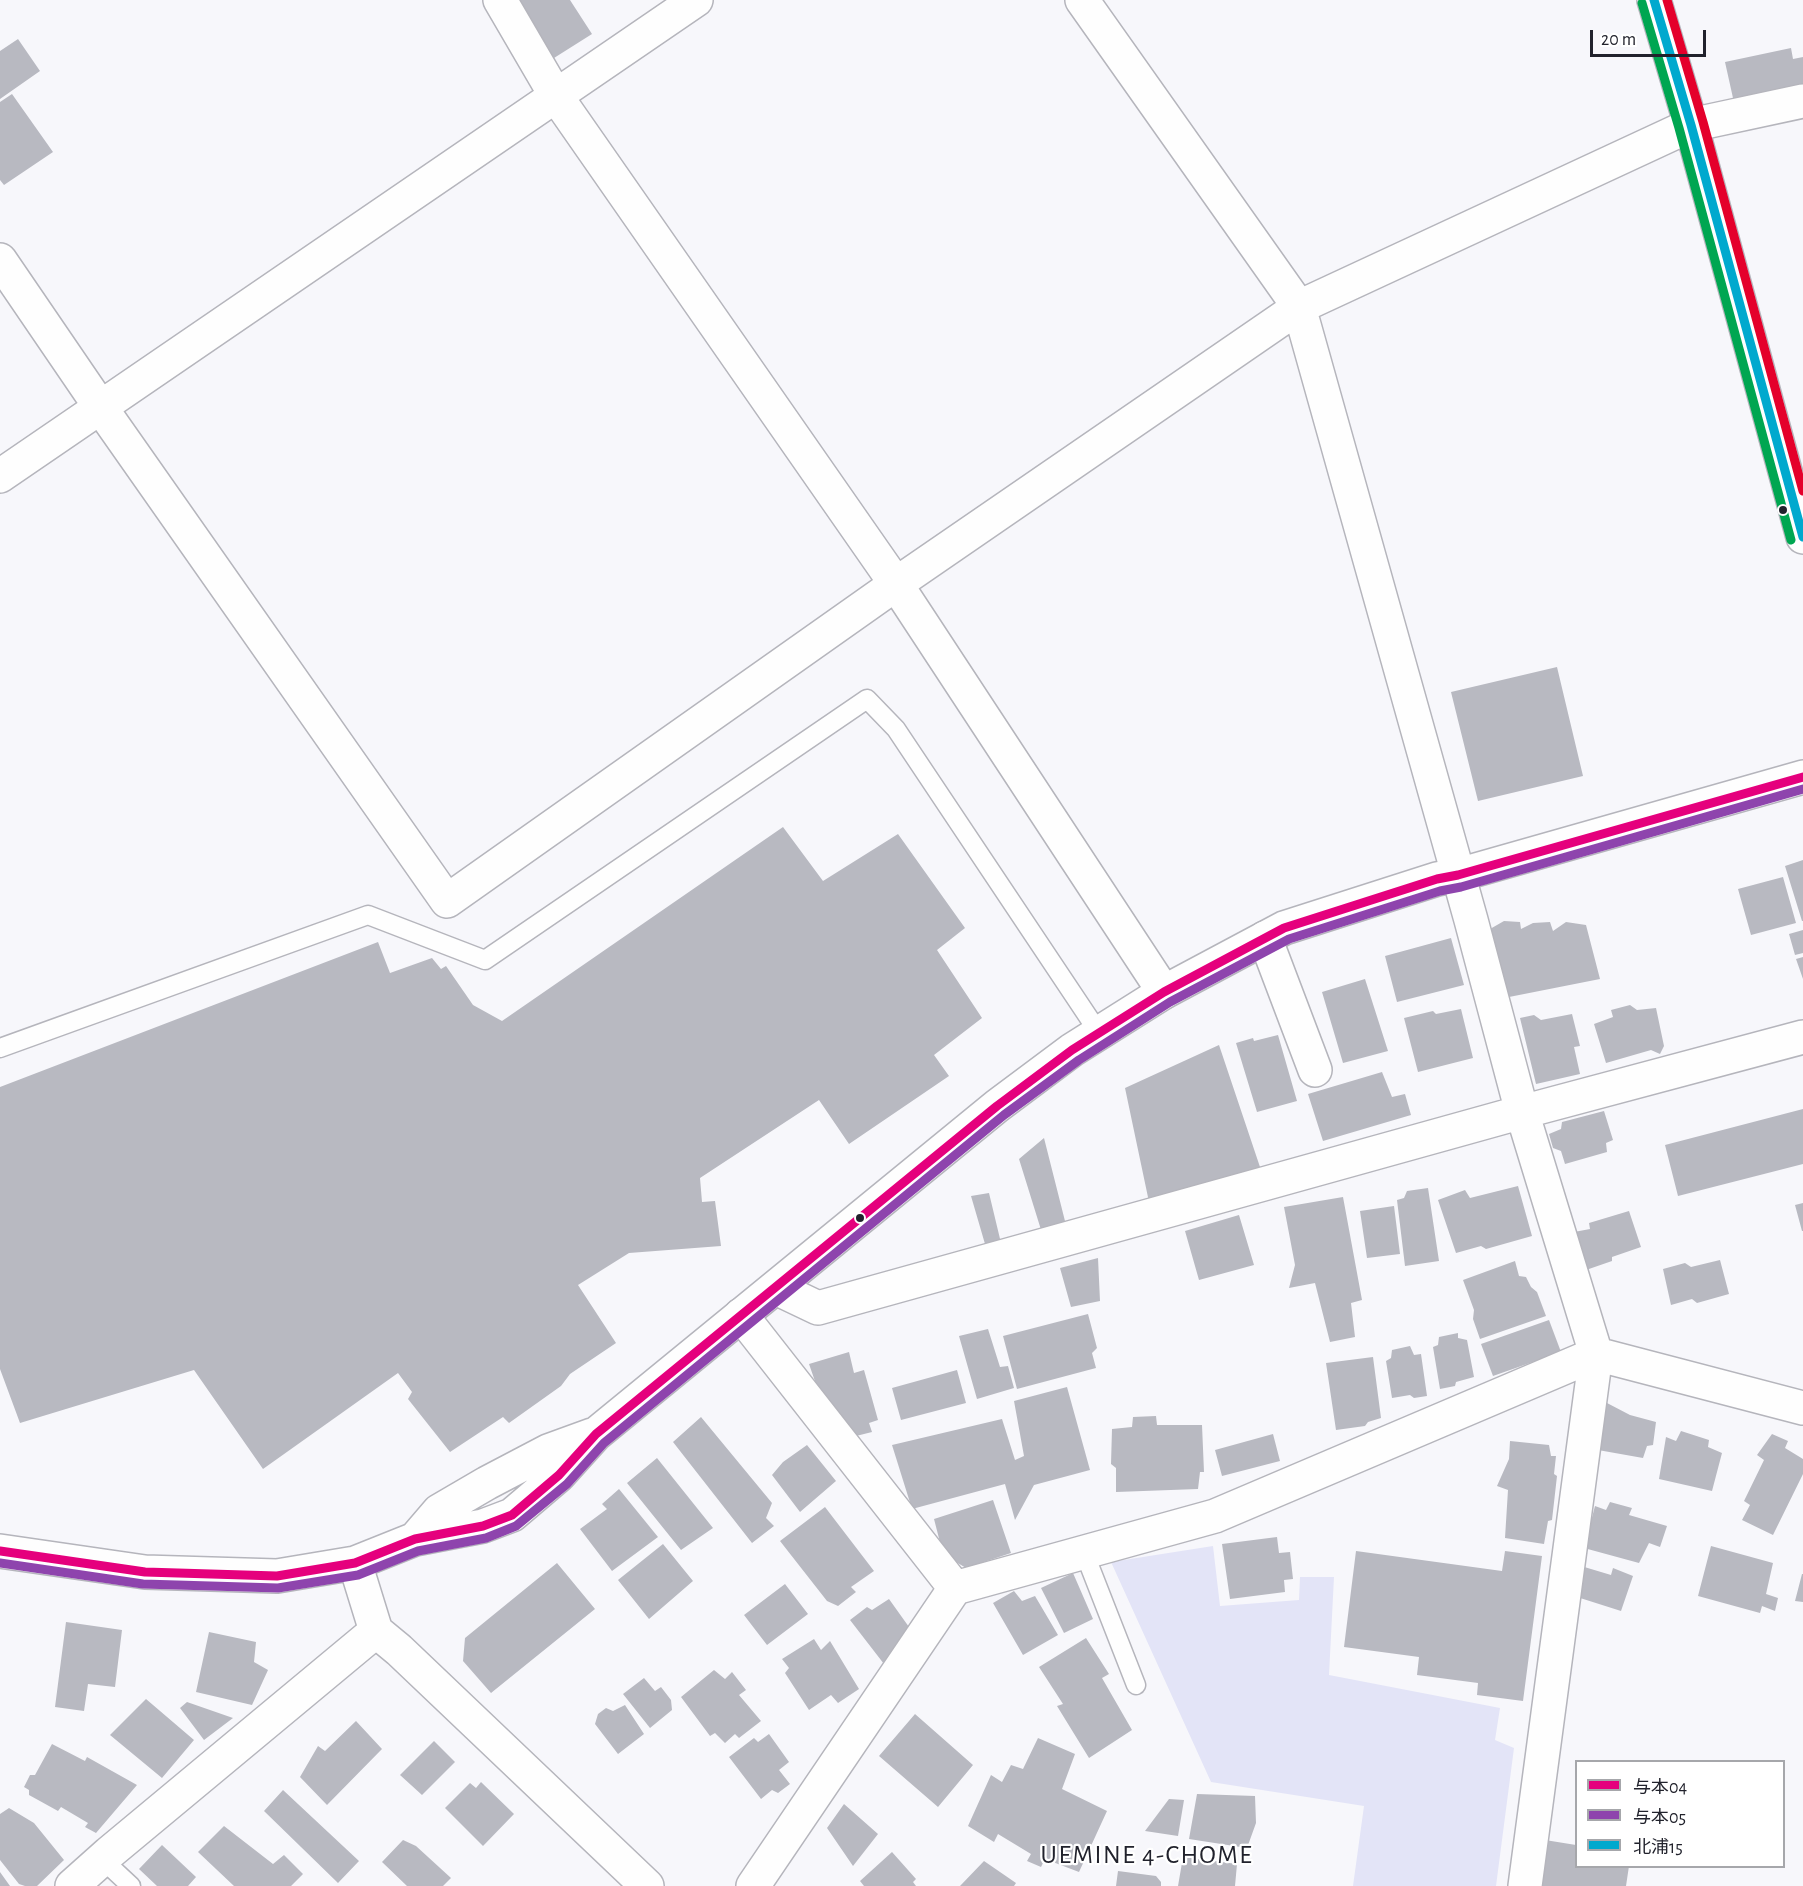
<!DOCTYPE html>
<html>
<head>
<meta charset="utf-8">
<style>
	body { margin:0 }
	#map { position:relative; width:1803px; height:1886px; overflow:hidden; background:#f7f7fb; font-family:"Alegreya Sans","Noto Sans JP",sans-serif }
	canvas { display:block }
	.legend { position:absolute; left:1575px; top:1760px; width:210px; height:108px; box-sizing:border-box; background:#fff; border:2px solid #a6a7ab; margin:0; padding:8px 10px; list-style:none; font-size:18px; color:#21222c }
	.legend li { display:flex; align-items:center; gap:12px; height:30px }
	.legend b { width:30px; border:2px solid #a6a7ab }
	.scale { position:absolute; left:1590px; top:30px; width:116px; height:27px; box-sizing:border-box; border:3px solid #21222c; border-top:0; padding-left:8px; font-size:18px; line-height:21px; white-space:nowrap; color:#21222c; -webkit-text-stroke:4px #fff; paint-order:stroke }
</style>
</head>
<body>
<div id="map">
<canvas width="1803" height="1886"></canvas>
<ul class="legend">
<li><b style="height:8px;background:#e5007d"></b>与本04</li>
<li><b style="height:8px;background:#8e44ad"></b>与本05</li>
<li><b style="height:8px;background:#00a9ce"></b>北浦15</li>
</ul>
<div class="scale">20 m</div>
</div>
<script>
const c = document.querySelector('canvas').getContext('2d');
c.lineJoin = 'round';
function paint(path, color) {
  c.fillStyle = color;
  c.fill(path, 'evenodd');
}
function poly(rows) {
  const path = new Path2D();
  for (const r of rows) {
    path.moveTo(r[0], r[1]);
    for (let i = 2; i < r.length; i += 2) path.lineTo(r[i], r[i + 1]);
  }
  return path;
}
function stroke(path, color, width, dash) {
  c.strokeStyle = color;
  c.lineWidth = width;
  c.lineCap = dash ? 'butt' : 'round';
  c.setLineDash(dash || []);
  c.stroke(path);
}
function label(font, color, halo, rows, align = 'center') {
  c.font = font + ' "Alegreya Sans",sans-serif';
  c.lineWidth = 4.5;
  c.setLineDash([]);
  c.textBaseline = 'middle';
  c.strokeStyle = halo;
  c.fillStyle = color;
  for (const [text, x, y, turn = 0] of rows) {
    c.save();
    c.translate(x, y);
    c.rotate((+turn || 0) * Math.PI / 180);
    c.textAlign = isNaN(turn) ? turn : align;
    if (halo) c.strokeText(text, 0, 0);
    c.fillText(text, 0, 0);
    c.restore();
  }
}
paint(poly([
	[1213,1546,1220,1606,1299,1600,1300,1577,1334,1577,1329,1675,1500,1708,1495,1740,1514,1748,1496,1886,1353,1886,1364,1806,1211,1782,1111,1562]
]), '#e3e4f7');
paint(poly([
	[518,0,570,0,592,34,554,58],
	[18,39,40,71,0,99,0,51],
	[1791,48,1793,59,1803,57,1803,92,1735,107,1725,62],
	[12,94,53,152,4,185,0,180,0,102],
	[1557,667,1583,776,1478,801,1451,692],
	[783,827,823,881,898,834,965,928,937,950,982,1018,934,1055,949,1076,849,1144,819,1100,700,1178,702,1202,715,1201,721,1246,629,1253,578,1285,616,1343,570,1374,561,1386,509,1423,503,1417,450,1452,408,1399,412,1392,398,1373,263,1469,194,1370,20,1423,0,1369,0,1087,378,942,390,973,432,958,441,969,446,966,473,1005,502,1021],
	[1803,860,1803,921,1802,921,1785,866],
	[1783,877,1796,923,1751,935,1738,889],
	[1504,921,1520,922,1521,929,1533,923,1550,922,1553,931,1566,922,1586,925,1600,979,1509,997,1490,929],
	[1803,930,1803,953,1795,955,1789,934],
	[1451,938,1464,985,1397,1002,1385,956],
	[1803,957,1803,979,1796,959],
	[1365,979,1388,1051,1343,1063,1322,992],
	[1630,1005,1637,1010,1656,1008,1664,1046,1660,1054,1651,1050,1606,1063,1594,1024,1613,1017,1611,1010],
	[1461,1009,1473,1058,1418,1072,1404,1018,1433,1011,1436,1014],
	[1572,1014,1580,1046,1574,1047,1580,1074,1536,1084,1520,1018,1534,1015,1541,1020],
	[1278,1035,1297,1101,1257,1112,1236,1043,1253,1038,1254,1041],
	[1219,1045,1260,1167,1149,1202,1125,1088],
	[1382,1072,1392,1097,1405,1094,1411,1115,1323,1141,1308,1094],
	[1803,1109,1803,1164,1678,1196,1665,1145],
	[1604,1111,1613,1140,1606,1143,1607,1152,1565,1164,1561,1151,1553,1148,1549,1134,1561,1129,1562,1122],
	[1044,1138,1066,1225,1042,1233,1019,1159],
	[1518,1186,1532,1236,1486,1249,1481,1246,1456,1253,1438,1200,1465,1190,1470,1198],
	[1428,1188,1439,1261,1405,1266,1397,1200,1404,1198,1407,1191],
	[989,1193,1001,1243,985,1244,971,1196],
	[1343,1197,1362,1300,1351,1303,1355,1337,1330,1342,1315,1283,1289,1288,1295,1265,1284,1207],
	[1803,1203,1803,1231,1802,1231,1795,1205],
	[1394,1206,1400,1254,1367,1258,1360,1211],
	[1629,1211,1641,1247,1612,1257,1612,1261,1586,1270,1574,1232,1590,1229,1589,1223],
	[1239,1215,1254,1265,1199,1280,1185,1231],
	[1098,1258,1100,1301,1071,1307,1060,1268],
	[1720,1260,1729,1294,1697,1303,1692,1299,1671,1305,1663,1269,1685,1263,1691,1267],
	[1515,1261,1519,1276,1526,1277,1531,1287,1537,1292,1546,1316,1480,1339,1473,1319,1474,1310,1463,1280],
	[1088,1314,1097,1348,1092,1353,1096,1368,1017,1389,1003,1336],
	[1549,1320,1561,1352,1493,1376,1481,1344],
	[988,1329,1000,1367,1008,1366,1014,1388,977,1399,959,1336],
	[1458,1333,1458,1338,1467,1340,1474,1377,1456,1382,1455,1386,1440,1389,1433,1347,1438,1345,1439,1337],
	[1410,1346,1414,1355,1421,1354,1427,1396,1414,1398,1410,1395,1392,1398,1386,1361,1391,1358,1392,1350],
	[849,1352,854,1373,864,1370,878,1420,869,1423,872,1432,852,1437,817,1387,809,1364],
	[1373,1357,1381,1418,1368,1422,1365,1426,1336,1430,1326,1363],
	[957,1370,966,1403,901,1420,892,1388],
	[1067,1387,1090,1470,1034,1485,1015,1520,1005,1484,912,1509,892,1445,1002,1419,1015,1460,1024,1456,1014,1401],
	[1607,1403,1630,1415,1656,1422,1653,1445,1647,1446,1643,1458,1598,1450],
	[1156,1416,1157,1425,1202,1425,1204,1472,1200,1472,1198,1489,1116,1492,1116,1468,1111,1464,1112,1429,1132,1427,1133,1417],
	[701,1417,772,1503,766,1518,774,1526,752,1543,673,1442],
	[1681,1431,1709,1440,1708,1447,1722,1453,1712,1491,1659,1479,1666,1437,1676,1441],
	[1273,1434,1280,1461,1222,1476,1215,1450],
	[1772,1434,1788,1441,1785,1448,1803,1459,1803,1474,1773,1535,1742,1520,1750,1505,1744,1501,1764,1460,1757,1455],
	[1510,1441,1549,1445,1551,1456,1556,1456,1554,1474,1557,1476,1552,1520,1548,1521,1544,1544,1505,1538,1508,1490,1497,1486,1509,1459],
	[807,1445,836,1481,800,1512,772,1475,783,1462],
	[657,1458,713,1528,681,1550,627,1483],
	[619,1489,658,1537,612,1571,580,1529,607,1509,602,1504],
	[993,1500,1011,1553,966,1568,943,1554,934,1519],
	[1610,1502,1632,1508,1629,1515,1667,1526,1660,1547,1649,1543,1639,1563,1584,1548,1595,1506,1606,1510],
	[825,1507,874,1571,851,1587,856,1592,838,1606,827,1601,780,1541],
	[1277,1537,1279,1553,1290,1552,1293,1579,1284,1580,1285,1592,1230,1599,1222,1544],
	[663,1544,693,1581,649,1619,618,1580],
	[1711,1546,1773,1563,1766,1594,1778,1598,1775,1611,1762,1606,1760,1613,1698,1596],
	[1356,1551,1502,1571,1505,1551,1542,1556,1523,1701,1477,1695,1478,1683,1417,1675,1419,1657,1344,1647],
	[557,1563,595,1609,491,1693,463,1661,465,1638],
	[1581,1566,1611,1575,1613,1568,1633,1576,1621,1611,1577,1597],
	[1073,1573,1093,1619,1064,1633,1041,1588],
	[1802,1574,1803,1574,1803,1602,1795,1601],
	[785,1584,808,1614,767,1645,744,1615],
	[1014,1591,1022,1601,1035,1596,1058,1635,1023,1655,993,1603],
	[889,1599,909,1627,884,1664,850,1620,867,1607,872,1610],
	[66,1622,122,1630,115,1687,88,1684,84,1711,55,1707],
	[209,1632,256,1642,254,1662,268,1670,252,1705,196,1692],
	[1086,1638,1109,1674,1102,1678,1132,1730,1089,1758,1057,1706,1063,1704,1039,1667],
	[814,1639,821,1650,830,1641,859,1689,838,1703,831,1695,809,1710,785,1673,789,1668,782,1659],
	[714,1670,725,1679,732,1672,746,1690,739,1695,761,1721,739,1738,735,1734,725,1743,715,1733,710,1736,681,1697],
	[644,1678,655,1691,661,1687,671,1700,672,1710,650,1728,623,1694],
	[146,1699,194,1740,162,1778,110,1735],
	[187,1702,233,1718,204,1740,180,1708],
	[625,1705,644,1734,618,1754,595,1724,598,1714,606,1708,613,1711],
	[915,1714,973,1765,938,1807,879,1756],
	[356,1721,382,1749,327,1805,300,1777,318,1746,325,1751],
	[769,1734,789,1762,779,1770,790,1784,778,1793,772,1790,761,1799,729,1757,754,1738,758,1742],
	[1038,1738,1075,1754,1062,1789,1107,1811,1079,1872,1045,1859,1041,1867,1027,1861,1031,1854,998,1834,994,1842,968,1826,991,1775,1002,1782,1011,1765,1023,1769],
	[434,1741,455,1762,422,1795,400,1775],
	[52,1744,85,1761,87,1757,137,1785,96,1833,85,1827,88,1823,61,1807,58,1811,29,1795,29,1790,24,1787,30,1775,35,1775],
	[481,1782,514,1814,483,1846,445,1808,470,1783,476,1788],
	[283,1790,359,1861,338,1883,264,1811],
	[1197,1794,1255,1796,1256,1823,1247,1848,1189,1839],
	[1169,1799,1184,1800,1178,1836,1145,1831],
	[844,1804,878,1834,853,1866,827,1828],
	[9,1808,34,1823,64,1860,37,1886,25,1886,19,1884,0,1860,0,1814],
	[224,1826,273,1864,284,1855,303,1874,291,1886,234,1886,198,1852],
	[403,1840,416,1846,451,1878,443,1886,407,1886,382,1862],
	[1545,1840,1576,1845,1576,1866,1629,1866,1626,1886,1538,1886],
	[162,1845,196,1877,188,1886,157,1886,139,1869],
	[892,1852,916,1879,913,1882,916,1886,864,1886,860,1881],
	[1183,1857,1237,1864,1235,1886,1178,1886],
	[984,1861,1016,1883,1014,1886,960,1886],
	[1118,1871,1156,1876,1161,1882,1161,1886,1116,1886],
	[0,1872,10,1886,0,1886]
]), '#b8b9c1');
const lane = poly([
	[0,1048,368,915,485,960,867,699,896,729,1099,1033],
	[1084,1552,1136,1685],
	[102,1859,131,1886]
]);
const street = poly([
	[500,0,556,96,896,584,1164,992],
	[1082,0,1299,307,1471,920,1522,1112,1596,1354,1525,1886],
	[0,260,101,408,447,901,896,584,1299,307,1691,125,1803,101],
	[0,476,696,0],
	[1265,938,1315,1070],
	[776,1288,818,1308,1522,1112,1803,1037],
	[741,1315,955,1588],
	[72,1886,109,1853,376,1631],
	[753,1886,955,1588,1215,1516,1596,1354,1803,1408]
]);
const secondary = poly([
	[1654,0,1691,125,1803,537],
	[415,1539,439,1511,487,1483,548,1451,592,1435],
	[0,1551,145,1572,277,1576,355,1563,415,1539,483,1526,512,1515,559,1475,596,1434,997,1106,1072,1050,1164,992,1284,928,1437,879,1458,875,1803,777],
	[355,1563,376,1631,399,1650,647,1886]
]);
stroke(lane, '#b5b5bc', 21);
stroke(street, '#b5b5bc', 36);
stroke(secondary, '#b5b5bc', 36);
stroke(lane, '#fefefe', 18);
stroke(street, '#fefefe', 33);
stroke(secondary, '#fefefe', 33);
stroke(poly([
	[0,1551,145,1572,277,1576,355,1563,415,1539,483,1526,512,1515,559,1475,596,1434,997,1106,1072,1050,1164,992,1284,928,1437,879,1458,875,1803,777]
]), '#e5007d', 9);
stroke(poly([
	[0,1563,143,1584,278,1588,358,1575,418,1551,486,1538,516,1526,567,1484,604,1443,1004,1115,1079,1060,1170,1002,1289,939,1440,891,1461,887,1803,789]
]), '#8e44ad', 9);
stroke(poly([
	[1654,0,1691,125,1803,537]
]), '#00a9ce', 9);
stroke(poly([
	[1642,3,1679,128,1791,540]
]), '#00a651', 9);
stroke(poly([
	[1667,0,1703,122,1803,491]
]), '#e4002b', 9);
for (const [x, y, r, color] of [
	[1783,510,5,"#21222c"],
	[860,1218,5,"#21222c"]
]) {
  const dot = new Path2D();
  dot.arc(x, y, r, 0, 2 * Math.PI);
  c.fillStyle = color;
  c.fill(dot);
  stroke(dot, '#fff', 2);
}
c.letterSpacing = '1.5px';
label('26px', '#21222c', '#fff', [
	["UEMINE 4-CHOME",1147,1855]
]);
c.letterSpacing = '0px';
</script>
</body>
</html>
